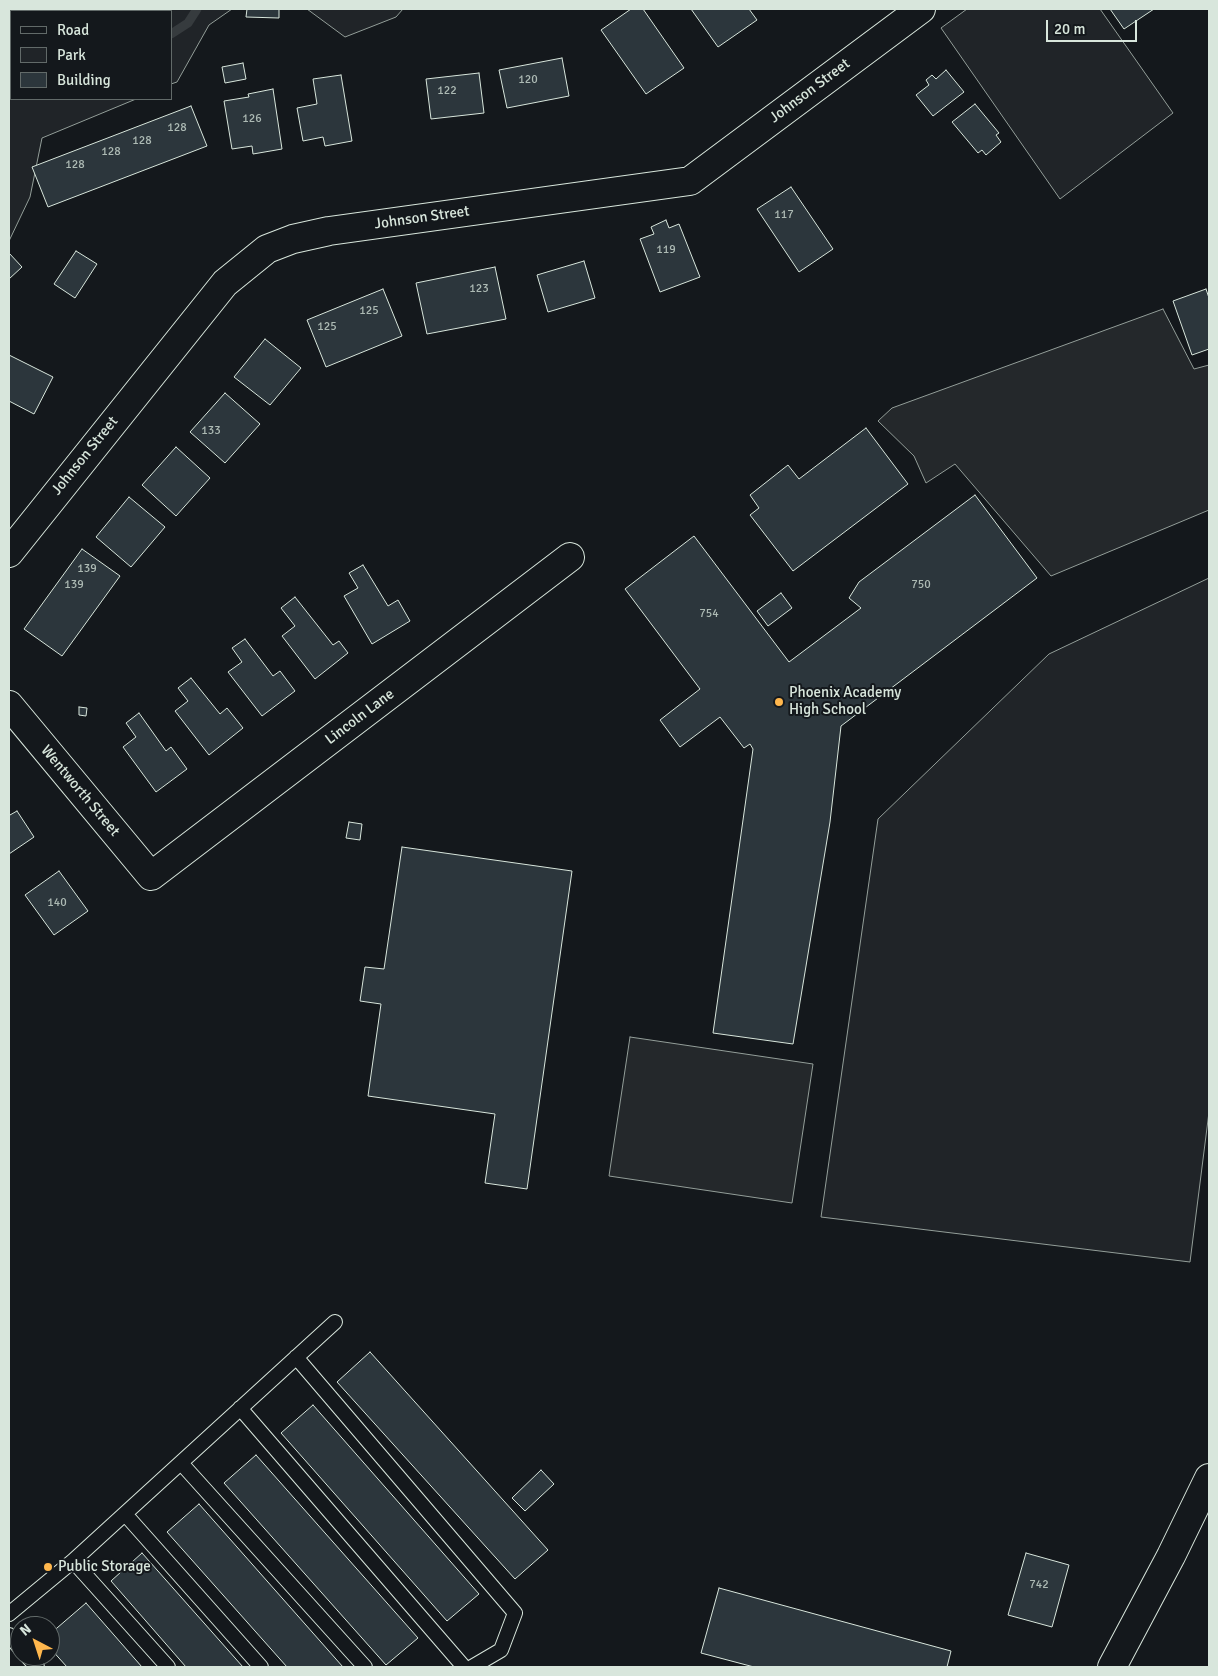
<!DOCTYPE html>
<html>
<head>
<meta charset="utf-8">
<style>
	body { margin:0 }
	#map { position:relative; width:1218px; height:1676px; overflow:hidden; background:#14181c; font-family:Signika,sans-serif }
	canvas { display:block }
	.frame { position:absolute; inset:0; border:10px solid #d8e6dc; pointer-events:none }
	.legend { position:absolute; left:10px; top:10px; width:162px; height:90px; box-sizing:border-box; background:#14181c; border:1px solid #626a69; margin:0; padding:6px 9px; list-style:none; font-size:15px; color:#d8e6dc }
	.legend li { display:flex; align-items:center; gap:10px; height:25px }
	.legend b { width:25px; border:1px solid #626a69 }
	.north { position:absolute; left:10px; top:1616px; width:50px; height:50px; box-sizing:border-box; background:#14181c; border:1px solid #626a69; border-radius:50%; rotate:320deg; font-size:14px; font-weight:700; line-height:20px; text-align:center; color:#d8e6dc }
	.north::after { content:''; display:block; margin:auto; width:18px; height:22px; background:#ffb74d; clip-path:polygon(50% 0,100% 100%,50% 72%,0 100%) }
	.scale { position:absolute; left:1046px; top:20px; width:91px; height:22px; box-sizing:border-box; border:2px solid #d8e6dc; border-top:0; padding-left:6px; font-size:15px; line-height:18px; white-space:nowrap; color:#d8e6dc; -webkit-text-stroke:4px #14181c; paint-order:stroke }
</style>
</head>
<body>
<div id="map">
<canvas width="1218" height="1676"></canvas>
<div class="frame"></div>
<ul class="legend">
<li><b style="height:6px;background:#14181c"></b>Road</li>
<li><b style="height:14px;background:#202428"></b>Park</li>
<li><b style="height:14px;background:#2c363c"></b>Building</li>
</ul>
<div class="north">N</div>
<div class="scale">20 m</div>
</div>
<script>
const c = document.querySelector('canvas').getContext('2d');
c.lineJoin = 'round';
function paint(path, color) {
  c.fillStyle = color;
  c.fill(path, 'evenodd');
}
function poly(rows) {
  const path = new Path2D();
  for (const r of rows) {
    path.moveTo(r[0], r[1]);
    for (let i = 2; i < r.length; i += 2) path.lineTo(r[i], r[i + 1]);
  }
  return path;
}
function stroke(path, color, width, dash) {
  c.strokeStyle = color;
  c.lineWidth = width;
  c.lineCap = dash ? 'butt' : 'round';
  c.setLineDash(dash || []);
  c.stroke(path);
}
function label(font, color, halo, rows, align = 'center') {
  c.font = font + ' Signika,sans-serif';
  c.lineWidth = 4;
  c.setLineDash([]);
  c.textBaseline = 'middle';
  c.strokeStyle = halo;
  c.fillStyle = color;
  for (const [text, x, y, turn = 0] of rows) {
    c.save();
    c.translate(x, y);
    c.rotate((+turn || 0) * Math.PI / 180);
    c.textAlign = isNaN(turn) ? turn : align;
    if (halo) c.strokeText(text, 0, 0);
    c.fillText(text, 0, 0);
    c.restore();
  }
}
const green = poly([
	[9,9,232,9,209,25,177,82,171,84,171,11,11,11,11,99,136,99,42,138,30,197,9,241,9,9],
	[307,9,403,9,396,17,345,37,307,9],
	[967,9,1100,9,1173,113,1060,199,941,28,967,9],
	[1209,578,1209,1112,1190,1262,821,1217,878,819,1049,654,1209,578]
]);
paint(green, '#202428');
stroke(green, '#939e99', 1);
const parking = poly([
	[1163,309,1194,369,1209,365,1209,510,1051,576,955,464,926,483,914,456,878,421,892,408,1163,309],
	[630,1037,813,1064,792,1203,609,1176,630,1037]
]);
paint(parking, '#24282b');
stroke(parking, '#939e99', 1);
stroke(poly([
	[171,34,188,23,197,9],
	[9,56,11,55]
]), '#363b3e', 9);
const building = poly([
	[247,9,279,9,279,18,246,17,247,9],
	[631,9,643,9,684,68,646,94,601,30,631,9],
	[691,9,749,9,757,20,718,47,691,9],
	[1110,9,1154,9,1124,29,1110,9],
	[562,58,569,96,507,108,499,70,562,58],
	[243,63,246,79,225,83,222,67,243,63],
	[946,70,964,92,933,116,916,95,929,85,926,80,932,75,936,79,946,70],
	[479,73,484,113,431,119,426,79,479,73],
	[341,75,352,141,325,146,323,137,303,141,297,108,317,104,313,79,341,75],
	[273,89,282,149,253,154,252,146,232,149,224,101,249,97,248,94,273,89],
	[975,104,999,133,996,135,1001,142,986,155,982,150,978,153,952,122,975,104],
	[191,106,207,146,48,207,32,167,191,106],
	[791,187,833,249,799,272,757,209,791,187],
	[666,220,669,228,679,224,700,277,660,292,640,239,654,234,651,227,666,220],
	[76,251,97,264,75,298,54,284,76,251],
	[9,253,22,267,9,279,9,253],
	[584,261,595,298,548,312,537,275,584,261],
	[495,267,506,319,427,334,416,283,495,267],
	[383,289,402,336,326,367,307,320,383,289],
	[1206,289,1209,298,1209,349,1192,355,1173,301,1206,289],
	[265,339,301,368,270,405,234,377,265,339],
	[9,355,53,377,34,414,9,401,9,355],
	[225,393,260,424,225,463,190,432,225,393],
	[866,428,908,484,793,571,750,515,759,508,750,495,788,465,799,479,866,428],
	[176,447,210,478,176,516,142,485,176,447],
	[975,495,1037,578,841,726,830,822,793,1044,713,1033,753,749,750,744,744,748,720,717,680,747,660,720,700,689,625,589,694,536,789,662,861,608,849,598,859,582,975,495],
	[129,497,165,527,131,567,96,537,129,497],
	[82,549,120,576,62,656,24,629,82,549],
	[363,565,388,606,398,600,410,621,372,644,344,596,358,588,349,573,363,565],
	[781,593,792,608,768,626,757,611,781,593],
	[295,597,333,645,339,641,348,653,315,679,282,636,295,626,281,608,295,597],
	[245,639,273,676,280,671,295,691,262,716,228,672,242,662,232,648,245,639],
	[191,678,220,714,227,708,243,728,209,755,175,711,188,701,178,688,191,678],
	[79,707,87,708,86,716,79,715,79,707],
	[139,713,166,751,171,747,187,769,156,792,123,747,136,737,126,723,139,713],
	[17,811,34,837,9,854,9,813,10,815,17,811],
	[349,822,362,824,360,840,346,838,349,822],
	[402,847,572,871,527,1189,485,1183,495,1114,368,1096,381,1004,360,1001,365,967,384,969,402,847],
	[59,871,88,911,54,935,25,895,59,871],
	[370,1352,548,1550,515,1579,337,1382,370,1352],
	[313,1405,479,1594,447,1621,281,1433,313,1405],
	[256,1455,418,1638,386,1665,224,1483,256,1455],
	[541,1470,554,1484,525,1511,512,1498,541,1470],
	[199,1504,343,1667,287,1667,167,1532,199,1504],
	[142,1553,243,1667,186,1667,111,1581,142,1553],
	[1026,1553,1069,1565,1052,1627,1008,1615,1026,1553],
	[719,1588,951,1651,947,1667,754,1667,701,1653,719,1588],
	[86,1603,142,1667,67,1667,50,1648,50,1634,86,1603]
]);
paint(building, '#2c363c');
stroke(building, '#d8e6dc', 1);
const lane = poly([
	[296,1357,515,1613,501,1650,472,1667],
	[240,1408,464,1667],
	[181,1463,365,1667],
	[125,1514,261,1667],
	[73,1561,168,1667],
	[9,1614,73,1561,335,1322],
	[9,1635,20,1648],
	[27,1656,37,1667]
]);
const street = poly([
	[9,553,225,283,267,249,293,239,329,231,690,181,921,9],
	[9,705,151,876,570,557]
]);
const secondary = poly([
	[1112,1667,1171,1556,1209,1478]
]);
stroke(lane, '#d8e6dc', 16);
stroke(street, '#d8e6dc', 30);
stroke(secondary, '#d8e6dc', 30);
stroke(lane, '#14181c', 14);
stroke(street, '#14181c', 28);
stroke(secondary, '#14181c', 28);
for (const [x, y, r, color] of [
	[779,702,5,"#ffb74d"],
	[48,1567,5,"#ffb74d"]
]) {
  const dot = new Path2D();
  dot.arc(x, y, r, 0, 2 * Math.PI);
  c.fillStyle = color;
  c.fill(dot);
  stroke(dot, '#14181c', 2);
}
label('12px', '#adbab4', null, [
	["120",528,80],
	["122",447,91],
	["126",252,119],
	["128",177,128],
	["128",142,141],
	["128",111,152],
	["128",75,165],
	["117",784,215],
	["119",666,250],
	["123",479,289],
	["125",369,311],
	["125",327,327],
	["133",211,431],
	["139",87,569],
	["139",74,585],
	["750",921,585],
	["754",709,614],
	["140",57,903],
	["742",1039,1585]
]);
label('15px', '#d8e6dc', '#14181c', [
	["Johnson Street",810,91,-37],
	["Johnson Street",422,218,-8],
	["Johnson Street",85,456,-51],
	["Lincoln Lane",360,717,-37],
	["Wentworth Street",80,791,50]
]);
label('15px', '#d8e6dc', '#14181c', [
	["Phoenix Academy",789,693],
	["High School",789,710],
	["Public Storage",58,1567]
], 'left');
</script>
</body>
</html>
